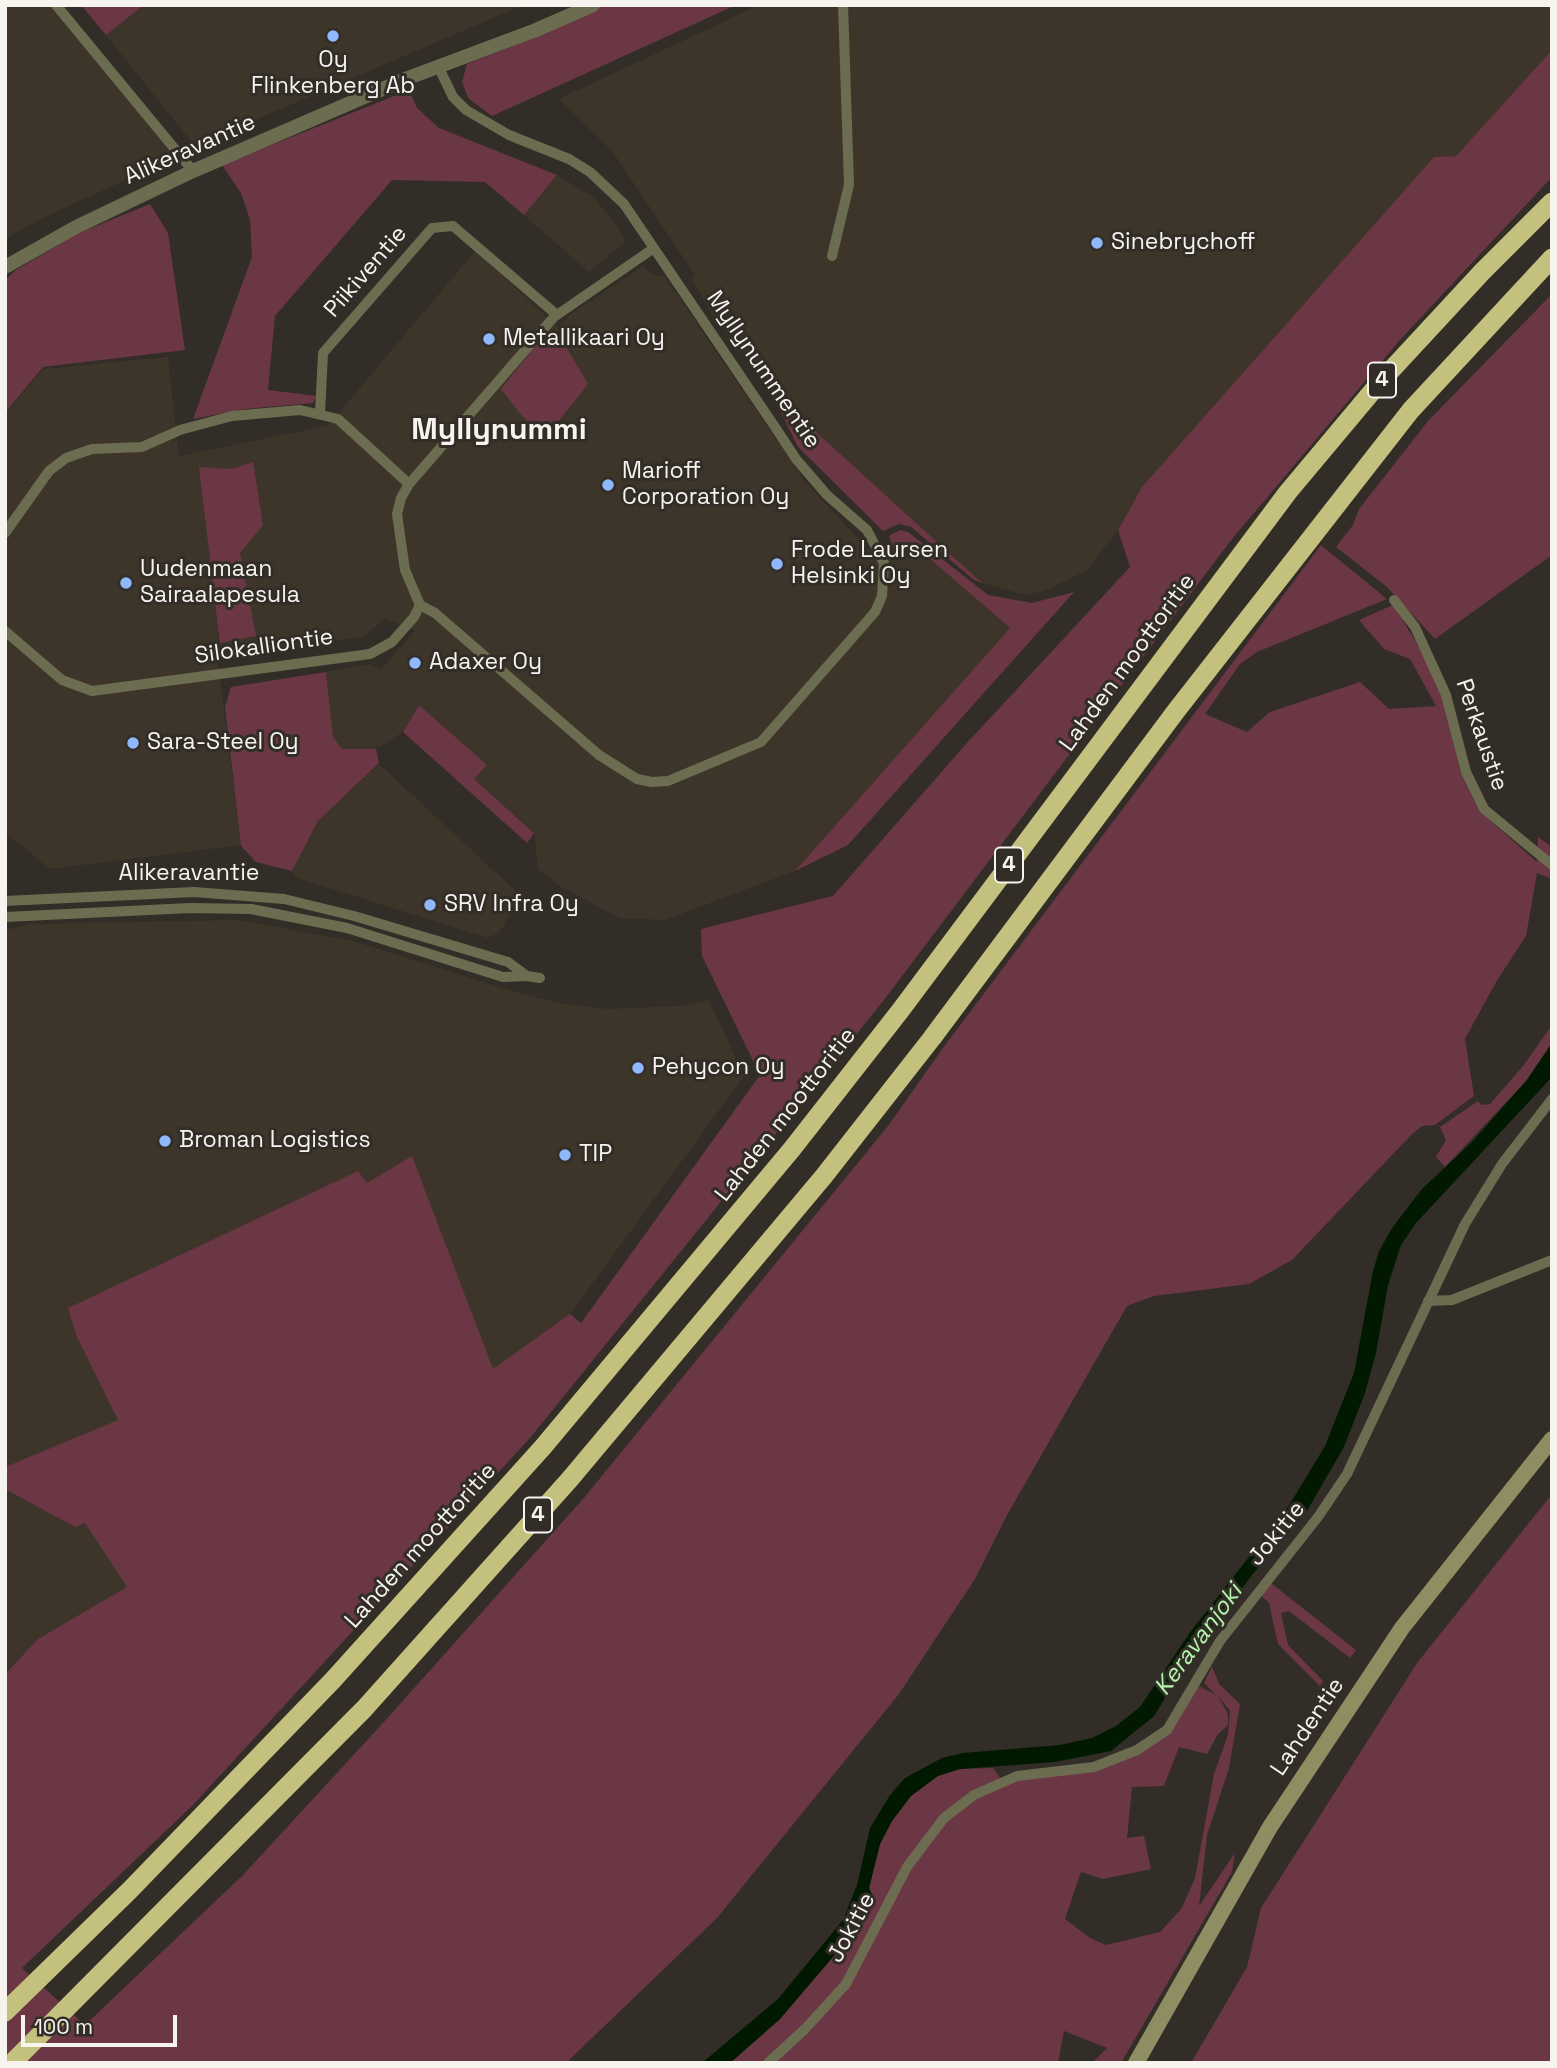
<!DOCTYPE html>
<html>
<head>
<meta charset="utf-8">
<style>
	body { margin:0 }
	#map { position:relative; width:1557px; height:2068px; overflow:hidden; background:#322d27; font-family:"Space Grotesk",sans-serif }
	canvas { display:block }
	.frame { position:absolute; inset:0; border:7px solid #f7f4f0; pointer-events:none }
	.scale { position:absolute; left:21px; top:2015px; width:156px; height:32px; box-sizing:border-box; border:4px solid #f7f4f0; border-top:0; padding-left:9px; font-size:21px; line-height:24px; white-space:nowrap; color:#f7f4f0; -webkit-text-stroke:5px #322d27; paint-order:stroke }
</style>
</head>
<body>
<div id="map">
<canvas width="1557" height="2068"></canvas>
<div class="frame"></div>
<div class="scale">100 m</div>
</div>
<script>
const c = document.querySelector('canvas').getContext('2d');
c.lineJoin = 'round';
function paint(path, color) {
  c.fillStyle = color;
  c.fill(path, 'evenodd');
}
function poly(rows) {
  const path = new Path2D();
  for (const r of rows) {
    path.moveTo(r[0], r[1]);
    for (let i = 2; i < r.length; i += 2) path.lineTo(r[i], r[i + 1]);
  }
  return path;
}
function stroke(path, color, width, dash) {
  c.strokeStyle = color;
  c.lineWidth = width;
  c.lineCap = dash ? 'butt' : 'round';
  c.setLineDash(dash || []);
  c.stroke(path);
}
function label(font, color, halo, rows, align = 'center') {
  c.font = font + ' "Space Grotesk",sans-serif';
  c.lineWidth = 6;
  c.setLineDash([]);
  c.textBaseline = 'middle';
  c.strokeStyle = halo;
  c.fillStyle = color;
  for (const [text, x, y, turn = 0] of rows) {
    c.save();
    c.translate(x, y);
    c.rotate((+turn || 0) * Math.PI / 180);
    c.textAlign = isNaN(turn) ? turn : align;
    if (halo) c.strokeText(text, 0, 0);
    c.fillText(text, 0, 0);
    c.restore();
  }
}
paint(poly([
	[5,5,52,5,170,151,150,169,40,219,5,239],
	[144,5,523,5,195,146,106,35],
	[759,5,1552,5,1552,50,1456,156,1434,157,1142,487,1118,530,1086,571,1044,591,1026,595,982,583,770,390,713,316,691,278,695,275,613,152,559,99],
	[557,175,593,197,617,225,626,241,589,272,524,215],
	[475,251,558,327,571,314,643,266,653,275,665,277,806,483,875,556,904,546,915,546,1010,628,795,871,665,920,620,918,561,887,538,869,534,832,474,779,486,765,419,705,403,732,376,749,342,749,333,737,326,672,369,664,381,670,415,631,385,618,363,637,217,655,241,845,50,869,5,832,5,414,43,369,168,357,179,456,328,426],
	[379,764,520,895,500,932,488,938,297,878,292,871,318,821],
	[239,920,353,941,525,995,566,1004,607,1009,679,1006,709,1000,744,1076,570,1314,493,1370,412,1157,367,1183,358,1171,68,1308,76,1335,119,1420,5,1467,5,930,31,924],
	[5,1489,75,1527,85,1523,128,1587,38,1639,5,1673]
]), '#3e352a');
paint(poly([
	[81,5,144,5,106,35],
	[602,5,736,5,492,116,468,98,462,82,467,64,541,35],
	[1552,50,1552,177,1399,341,1232,539,884,1000,530,1438,193,1805,22,1968,85,2025,243,1875,382,1724,583,1499,888,1126,943,1048,1321,545,1387,599,1257,652,1240,664,1205,714,1247,732,1270,712,1360,682,1389,709,1436,706,1410,659,1384,649,1359,620,1393,605,1398,612,1429,664,1444,702,1460,771,1479,811,1537,862,1538,837,1552,847,1552,879,1537,873,1526,936,1496,982,1465,1039,1474,1096,1435,1125,1422,1126,1413,1133,1292,1260,1249,1284,1154,1296,1127,1306,1007,1515,975,1579,899,1694,717,1918,566,2063,5,2063,5,1674,38,1639,127,1587,85,1523,75,1527,5,1489,5,1467,118,1420,76,1335,68,1308,358,1171,367,1183,412,1156,493,1369,570,1314,581,1323,760,1075,702,956,701,929,833,896,966,744,1130,567,1118,530,1142,487,1434,157,1456,156],
	[409,90,417,108,439,128,557,175,524,215,485,182,392,180,275,316,268,390,317,396,313,403,245,409,193,419,252,257,250,220,241,193,222,165],
	[150,204,168,233,185,350,43,367,5,413,5,280,16,270,79,233],
	[1552,294,1552,555,1435,639,1387,587,1336,547,1353,525,1359,509,1428,421],
	[551,336,565,345,588,384,546,437,522,416,501,389,542,338],
	[770,390,982,583,974,580,911,527,899,524,883,531,798,447],
	[253,462,263,525,240,553,256,636,220,643,199,467,232,469],
	[900,530,908,532,988,595,1032,603,1074,592,848,845,795,871,1010,628,915,546,893,548,889,536],
	[326,672,333,737,342,749,376,749,379,763,318,821,292,871,256,862,241,846,225,707,231,687],
	[419,705,487,765,474,779,534,833,527,843,403,732],
	[1552,1025,1552,1043,1527,1080,1445,1167,1436,1157,1446,1140,1440,1127,1478,1101,1481,1105,1490,1104,1523,1066],
	[1552,1494,1552,2063,1191,2063,1247,1967,1261,1908,1335,1792,1417,1663],
	[1267,1580,1356,1650,1350,1658,1289,1611,1281,1613,1288,1645,1323,1681,1320,1686,1278,1644,1269,1603,1257,1592],
	[1212,1666,1219,1684,1240,1704,1229,1768,1207,1835,1199,1906,1235,1853,1232,1872,1121,2063,1092,2063,1107,2048,1064,2031,1058,2063,730,2063,780,2019,840,1949,869,1889,880,1844,892,1821,911,1796,937,1776,960,1769,993,1768,1003,1782,1094,1767,1167,1730,1195,1684,1216,1695,1204,1683],
	[1218,1696,1230,1711,1228,1735,1214,1774,1195,1878,1182,1908,1160,1932,1106,1945,1090,1938,1065,1919,1081,1872,1103,1879,1151,1869,1144,1836,1127,1838,1132,1787,1164,1786,1179,1747,1207,1754,1218,1734,1228,1725,1228,1714]
]), '#6b3745');
paint(poly([
	[1552,1043,1552,1077,1416,1223,1401,1245,1388,1285,1376,1353,1365,1393,1344,1447,1308,1509,1252,1575,1192,1655,1154,1716,1111,1751,1055,1762,960,1769,938,1776,911,1796,892,1821,880,1844,869,1888,873,1896,865,1919,780,2019,730,2063,702,2063,778,1999,843,1920,857,1885,870,1828,890,1795,905,1778,942,1758,963,1753,1060,1745,1092,1738,1116,1726,1140,1707,1191,1631,1288,1507,1325,1446,1354,1373,1373,1271,1379,1251,1392,1228,1422,1189,1472,1142,1526,1081]
]), '#001900');
stroke(poly([
	[56,5,193,171],
	[438,66,453,97,466,110,509,135,569,159,590,172,624,204,775,427,796,459,827,495,867,530,884,563,882,596,875,612,761,742,668,781,652,782,637,779,599,755,435,613,420,605,405,570,397,514,401,498,409,484,554,317,654,248],
	[832,256,849,185,843,5],
	[320,413,323,353,432,228,453,226,557,315],
	[5,533,49,471,66,458,92,449,142,447,180,430,232,416,300,410,338,419,409,484],
	[1394,600,1415,627,1446,695,1466,772,1484,809,1552,865],
	[5,631,62,680,92,691,370,654,392,642,414,617,420,605],
	[5,901,194,892,284,899,354,916,508,962,527,976],
	[5,917,190,908,251,909,347,928,503,977,527,976,540,978],
	[1428,1301,1452,1300,1552,1260],
	[768,2063,805,2029,846,1984,907,1867,944,1818,974,1795,1017,1776,1094,1767,1137,1750,1167,1730,1220,1641,1318,1517,1347,1474,1465,1224,1502,1164,1552,1099]
]), '#6c6c51', 10);
stroke(poly([
	[5,267,76,227,193,171,408,78,536,30,593,5]
]), '#6c6c51', 14);
stroke(poly([
	[1136,2063,1270,1827,1402,1628,1552,1439]
]), '#8f8e63', 16);
stroke(poly([
	[5,2012,130,1890,333,1680,543,1447,792,1149,900,1011,1288,492,1381,381,1482,272,1552,202],
	[12,2063,364,1709,570,1479,824,1176,932,1038,1176,711,1411,410,1552,258]
]), '#c3c17d', 19);
for (const [x, y, r, color] of [
	[333,36,7,"#8fb8fd"],
	[1097,243,7,"#8fb8fd"],
	[489,339,7,"#8fb8fd"],
	[608,485,7,"#8fb8fd"],
	[777,564,7,"#8fb8fd"],
	[126,583,7,"#8fb8fd"],
	[415,663,7,"#8fb8fd"],
	[133,743,7,"#8fb8fd"],
	[430,905,7,"#8fb8fd"],
	[638,1068,7,"#8fb8fd"],
	[165,1141,7,"#8fb8fd"],
	[565,1155,7,"#8fb8fd"]
]) {
  const dot = new Path2D();
  dot.arc(x, y, r, 0, 2 * Math.PI);
  c.fillStyle = color;
  c.fill(dot);
  stroke(dot, '#322d27', 2.5);
}
for (const [x, y, w] of [
	[1382,380,28],
	[1009,865,28],
	[538,1515,28]
]) {
  const box = new Path2D();
  box.roundRect(x - w / 2, y - 17.5, w, 35, 5);
  c.fillStyle = '#322d27';
  c.fill(box);
  stroke(box, '#f7f4f0', 2);
}
label('bold 21px', '#f7f4f0', null, [
	["4",1382,380],
	["4",1009,865],
	["4",538,1515]
]);
label('23px', '#f7f4f0', '#322d27', [
	["Oy",333,61,"center"],
	["Flinkenberg Ab",333,87,"center"],
	["Sinebrychoff",1111,243],
	["Metallikaari Oy",503,339],
	["Marioff",622,472],
	["Corporation Oy",622,498],
	["Frode Laursen",791,551],
	["Helsinki Oy",791,577],
	["Uudenmaan",140,570],
	["Sairaalapesula",140,596],
	["Adaxer Oy",429,663],
	["Sara-Steel Oy",147,743],
	["SRV Infra Oy",444,905],
	["Pehycon Oy",652,1068],
	["Broman Logistics",179,1141],
	["TIP",579,1155]
], 'left');
label('23px', '#f7f4f0', '#322d27', [
	["Alikeravantie",190,150,-24],
	["Piikiventie",366,272,-49],
	["Myllynummentie",763,370,56],
	["Silokalliontie",264,647,-8],
	["Lahden moottoritie",1128,663,-54],
	["Perkaustie",1481,735,71],
	["Alikeravantie",189,874],
	["Lahden moottoritie",786,1115,-52],
	["Jokitie",1277,1534,-51],
	["Lahden moottoritie",421,1546,-48],
	["Lahdentie",1308,1727,-56],
	["Jokitie",852,1928,-62]
]);
label('italic 24px', '#b3f4ab', '#322d27', [
	["Keravanjoki",1199,1640,-54]
]);
label('bold 30px', '#f7f4f0', '#322d27', [
	["Myllynummi",499,431]
]);
</script>
</body>
</html>
